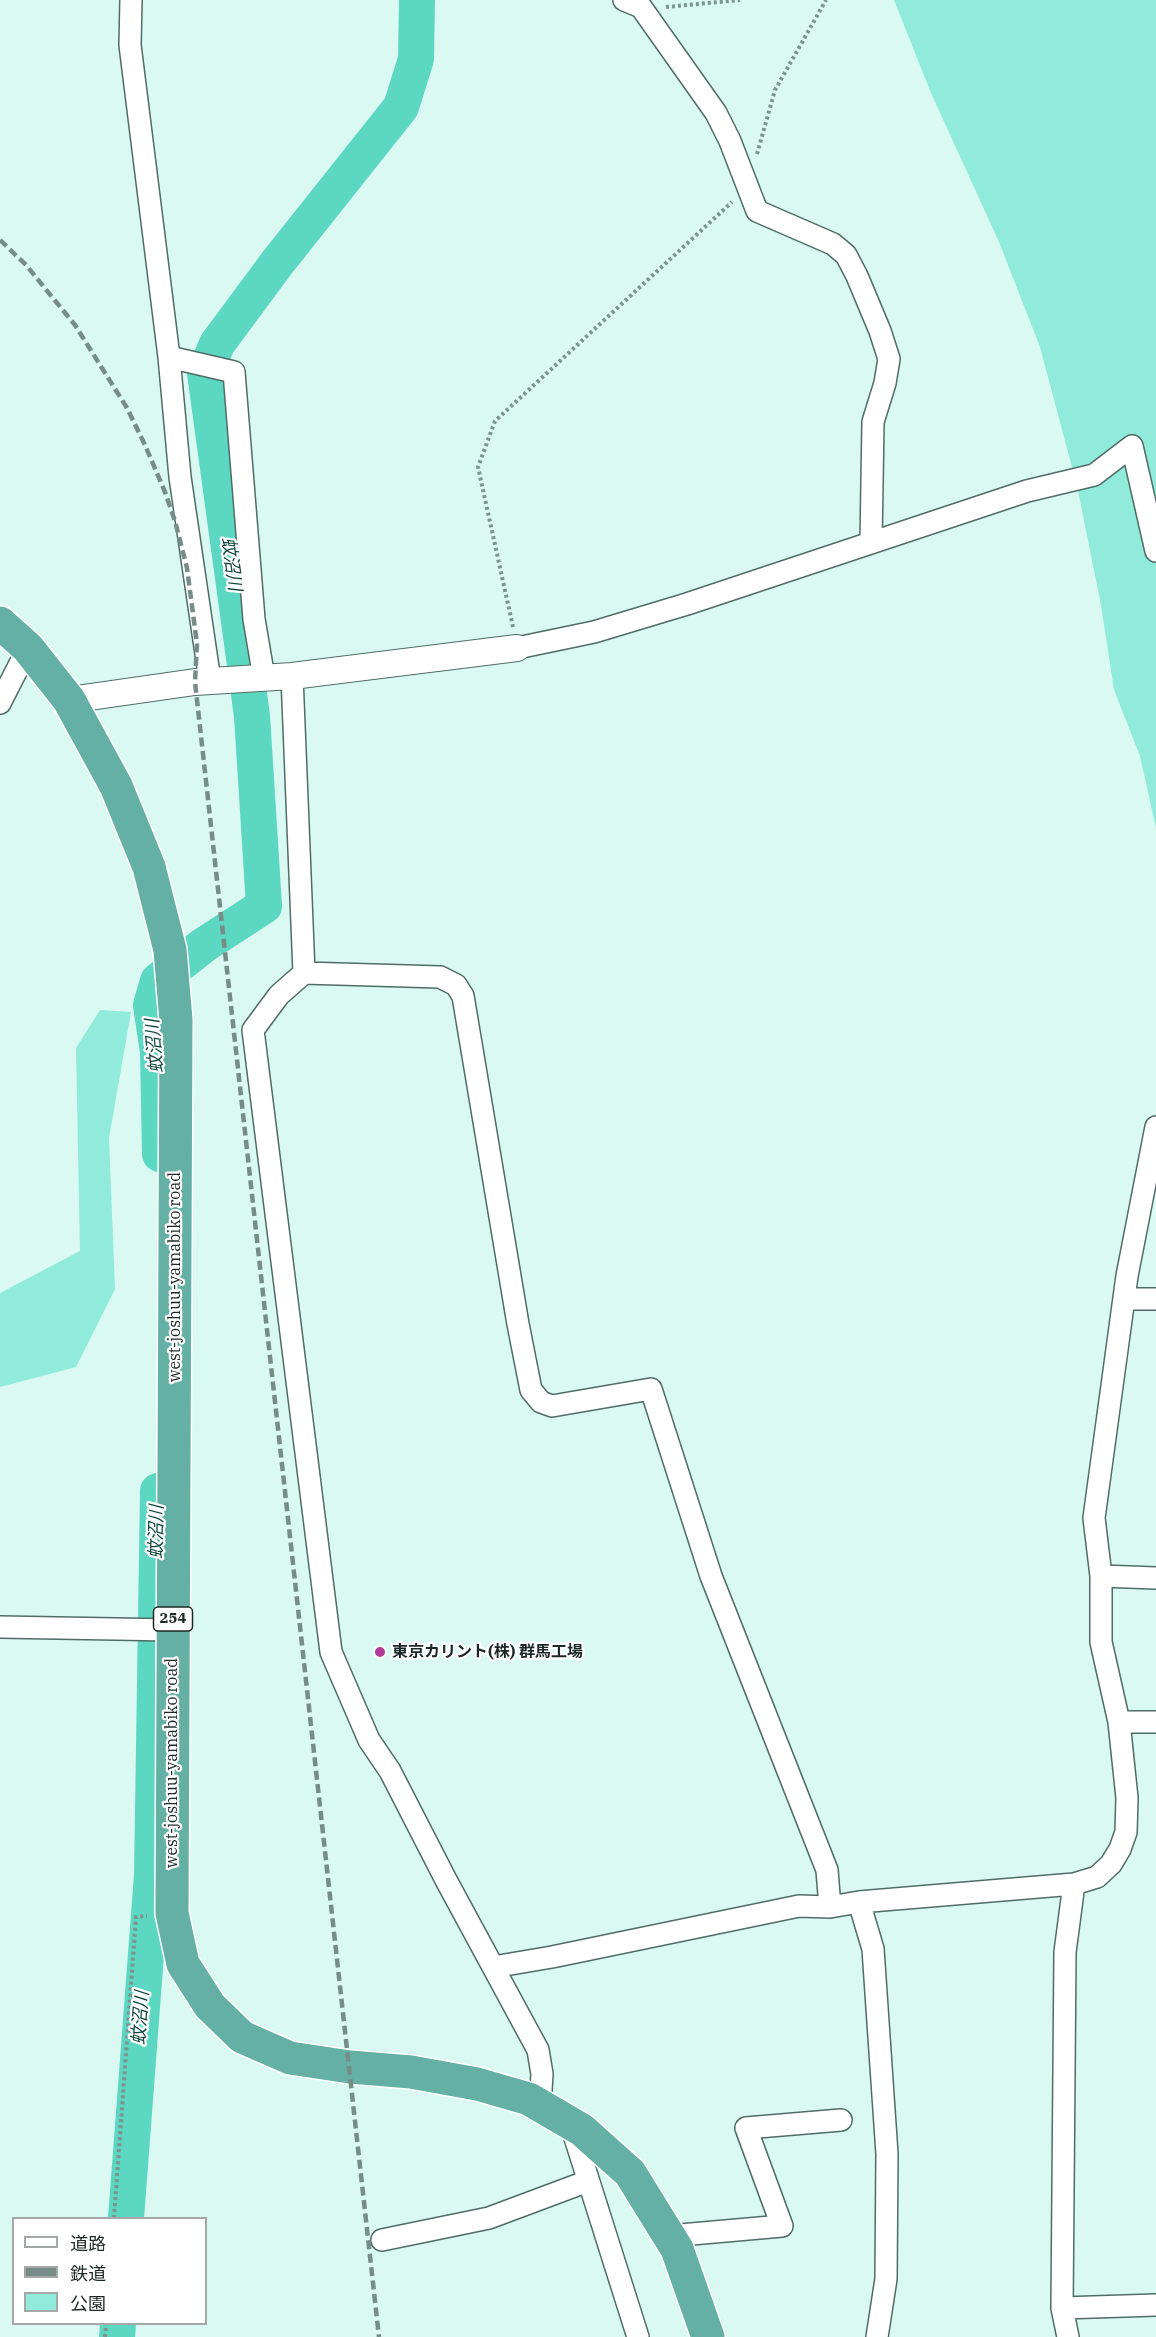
<!DOCTYPE html>
<html>
<head>
<meta charset="utf-8">
<style>
	body { margin:0 }
	#map { position:relative; width:1156px; height:2337px; overflow:hidden; background:#d9f9f2; font-family:"IBM Plex Serif","Noto Sans JP",serif }
	canvas { display:block }
	.legend { position:absolute; left:12px; top:2217px; width:195px; height:108px; box-sizing:border-box; background:#fff; border:2px solid #a4a9a8; margin:0; padding:8px 10px; list-style:none; font-size:18px; color:#1c2825 }
	.legend li { display:flex; align-items:center; gap:12px; height:30px }
	.legend b { width:30px; border:2px solid #a4a9a8 }
</style>
</head>
<body>
<div id="map">
<canvas width="1156" height="2337"></canvas>
<ul class="legend">
<li><b style="height:8px;background:#fff"></b>道路</li>
<li><b style="height:8px;background:#768c87"></b>鉄道</li>
<li><b style="height:16px;background:#91ebda"></b>公園</li>
</ul>
</div>
<script>
const c = document.querySelector('canvas').getContext('2d');
c.lineJoin = 'round';
function paint(path, color) {
  c.fillStyle = color;
  c.fill(path, 'evenodd');
}
function poly(rows) {
  const path = new Path2D();
  for (const r of rows) {
    path.moveTo(r[0], r[1]);
    for (let i = 2; i < r.length; i += 2) path.lineTo(r[i], r[i + 1]);
  }
  return path;
}
function stroke(path, color, width, dash) {
  c.strokeStyle = color;
  c.lineWidth = width;
  c.lineCap = dash ? 'butt' : 'round';
  c.setLineDash(dash || []);
  c.stroke(path);
}
function label(font, color, halo, rows, align = 'center') {
  c.font = font + ' "IBM Plex Serif","Noto Sans JP",serif';
  c.lineWidth = 4.5;
  c.setLineDash([]);
  c.textBaseline = 'middle';
  c.strokeStyle = halo;
  c.fillStyle = color;
  for (const [text, x, y, turn = 0] of rows) {
    c.save();
    c.translate(x, y);
    c.rotate((+turn || 0) * Math.PI / 180);
    c.textAlign = isNaN(turn) ? turn : align;
    if (halo) c.strokeText(text, 0, 0);
    c.fillText(text, 0, 0);
    c.restore();
  }
}
paint(poly([
	[894,0,1156,0,1156,828,1140,756,1114,690,1101,605,1077,486,1040,347,999,242,931,93],
	[100,1010,131,1012,109,1138,115,1289,76,1367,0,1387,0,1293,80,1251,76,1048]
]), '#91ebda');
stroke(poly([
	[160,1154,158,1052,151,1005,158,981,204,945,264,906,252,716,205,373,217,344,277,263,401,107,416,59,417,0],
	[126,2218,152,1875,158,1491],
	[117,2337,118,2324]
]), '#5cd7c2', 36);
const minor = poly([
	[131,0,130,45,169,357,180,477,210,681],
	[624,0,641,7,716,113,730,141,757,211,833,244,846,255,857,276,880,331,889,359,885,383,873,422,871,543],
	[169,357,234,372,254,619,264,678],
	[517,648,594,632,687,604,1027,491,1094,475,1132,446,1156,551],
	[292,676,304,973],
	[0,703,28,648],
	[1124,1299,1156,1299],
	[1101,1576,1156,1578],
	[0,1627,173,1630],
	[1119,1722,1156,1722],
	[859,1902,873,1949,887,2154,886,2279,877,2337],
	[493,1967,552,1957,799,1906,830,1907,859,1902,1074,1884,1097,1877,1111,1864,1120,1849,1126,1832,1127,1798,1119,1722,1101,1642,1101,1576,1094,1518,1127,1276,1156,1127],
	[529,2099,541,2090,542,2074,538,2050,446,1880,390,1771,369,1740,331,1652,253,1030,279,995,304,973,440,977,456,985,463,996,518,1324,531,1390,541,1402,552,1406,651,1389,711,1576,827,1870,830,1907],
	[570,2122,638,2337],
	[669,2236,782,2226,746,2128,841,2120],
	[382,2240,489,2218,588,2181],
	[1062,2308,1156,2305],
	[1068,2337,1062,2308,1065,1952,1074,1884]
]);
const tertiary = poly([
	[69,700,195,682,292,676,517,648]
]);
const trunk = poly([
	[0,623,28,648,69,700,116,786,149,867,170,950,176,1020,172,1913,183,1964,210,2006,242,2037,290,2058,350,2067,411,2072,477,2084,529,2099,582,2130,630,2173,677,2249,708,2337]
]);
stroke(minor, '#506c66', 24);
stroke(tertiary, '#506c66', 28);
stroke(trunk, '#fff', 36);
stroke(poly([
	[666,7,740,0],
	[757,154,775,90,826,0],
	[513,627,478,467,495,421,732,202],
	[114,2218,136,1917,147,1916],
	[105,2337,106,2324]
]), '#7d938e', 4, [3, 3]);
stroke(minor, '#fff', 21);
stroke(tertiary, '#fff', 26);
stroke(trunk, '#64b0a4', 33);
stroke(poly([
	[0,240,26,265,75,325,127,408,145,445,165,492,175,521,187,568,197,644,195,682,379,2337]
]), '#768c87', 4.5, [9, 4.5]);
for (const [x, y, r, color] of [
	[380,1652,6,"#b13d96"]
]) {
  const dot = new Path2D();
  dot.arc(x, y, r, 0, 2 * Math.PI);
  c.fillStyle = color;
  c.fill(dot);
  stroke(dot, '#fff', 2);
}
for (const [x, y, w] of [
	[173,1619,39]
]) {
  const box = new Path2D();
  box.roundRect(x - w / 2, y - 12, w, 24, 4.5);
  c.fillStyle = '#fff';
  c.fill(box);
  stroke(box, '#1c2825', 1.5);
}
label('bold 15px', '#1c2825', null, [
	["254",173,1619]
]);
label('16px', '#1c2825', '#fff', [
	["west-joshuu-yamabiko road",175,1277,-90],
	["west-joshuu-yamabiko road",172,1763,-90]
]);
label('bold 16px', '#1c2825', '#fff', [
	["東京カリント(株) 群馬工場",392,1652]
], 'left');
label('italic 18px', '#0e463d', '#fff', [
	["蚊沼川",231,564,82],
	["蚊沼川",155,1046,-95],
	["蚊沼川",157,1532,-89],
	["蚊沼川",141,2018,-86]
]);
</script>
</body>
</html>
